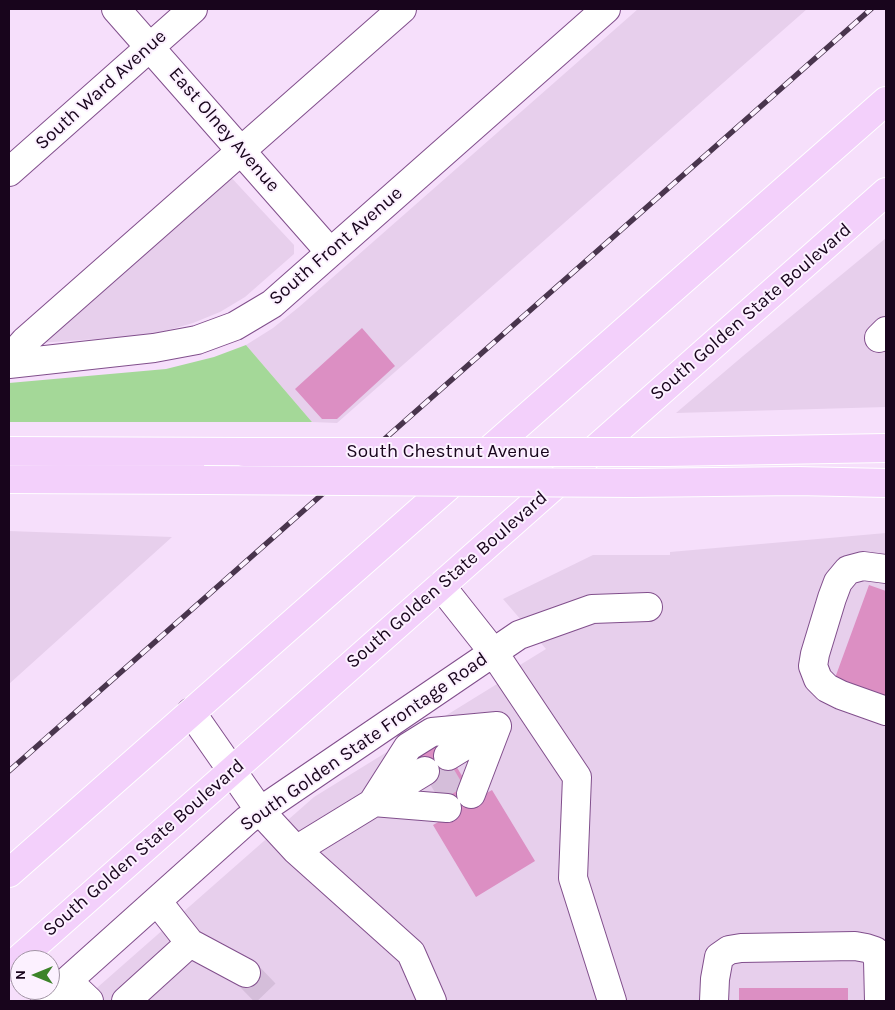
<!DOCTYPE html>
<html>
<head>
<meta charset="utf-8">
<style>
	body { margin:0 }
	#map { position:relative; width:895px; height:1010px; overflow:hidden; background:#f6dffb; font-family:Karla,sans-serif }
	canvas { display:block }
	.frame { position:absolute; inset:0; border:10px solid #18051c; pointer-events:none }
	.north { position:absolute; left:10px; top:950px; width:50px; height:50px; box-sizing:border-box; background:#fcf1ff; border:1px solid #a193a4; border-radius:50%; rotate:270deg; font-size:14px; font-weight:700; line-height:20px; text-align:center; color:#18051c }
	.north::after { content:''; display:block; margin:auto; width:18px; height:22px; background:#3c8329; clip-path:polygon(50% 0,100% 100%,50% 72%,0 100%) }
</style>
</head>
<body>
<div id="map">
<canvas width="895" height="1010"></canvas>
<div class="frame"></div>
<div class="north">N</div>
</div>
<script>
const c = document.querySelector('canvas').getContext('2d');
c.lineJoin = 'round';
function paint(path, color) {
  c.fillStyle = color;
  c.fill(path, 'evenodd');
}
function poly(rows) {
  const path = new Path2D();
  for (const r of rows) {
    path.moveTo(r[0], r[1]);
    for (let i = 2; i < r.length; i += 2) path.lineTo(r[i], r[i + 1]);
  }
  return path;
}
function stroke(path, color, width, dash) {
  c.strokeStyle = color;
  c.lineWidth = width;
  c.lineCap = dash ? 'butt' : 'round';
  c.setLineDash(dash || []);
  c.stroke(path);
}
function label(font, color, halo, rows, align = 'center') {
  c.font = font + ' Karla,sans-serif';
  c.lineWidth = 4;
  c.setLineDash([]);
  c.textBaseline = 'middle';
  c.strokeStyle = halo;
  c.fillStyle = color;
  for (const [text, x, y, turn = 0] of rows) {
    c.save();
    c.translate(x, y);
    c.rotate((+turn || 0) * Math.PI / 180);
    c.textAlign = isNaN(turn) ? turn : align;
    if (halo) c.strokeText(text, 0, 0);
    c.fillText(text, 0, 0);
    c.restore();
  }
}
paint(poly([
	[638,9,807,9,337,423,312,422,246,345,273,328,299,307],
	[227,173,294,245,294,254,245,297,220,312,193,323,165,331,139,336,39,343],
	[886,238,886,407,676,413,743,356],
	[9,531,172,537,9,684],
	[886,533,886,1001,82,1001,314,797,497,684,520,665,546,649,503,599,593,555,670,555,670,552]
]), '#e7cfec');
paint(poly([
	[246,345,312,422,9,422,9,383,166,369,214,357]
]), '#a4d898');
paint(poly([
	[362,328,395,366,337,419,322,419,295,389],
	[869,585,886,591,886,697,835,678],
	[438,736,476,799,492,790,535,861,476,897,433,825,451,815,413,751],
	[739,988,848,988,848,1001,739,1001]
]), '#dc8fc3');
stroke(poly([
	[433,789,460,773],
	[246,973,273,1001]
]), '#d5beda', 28, [28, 14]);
const minor = poly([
	[116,9,330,252],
	[9,172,193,9],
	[879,338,886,331],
	[9,359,25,341,402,9],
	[9,364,154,348,197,340,235,326,272,304,606,9],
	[886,569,863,566,848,570,838,582,832,598,815,654,813,666,818,679,827,688,841,695,886,711],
	[441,586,494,653,577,777,573,878,612,1001],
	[191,712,260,811,296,850,411,953,432,1001],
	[448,756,492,729],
	[471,794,497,726],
	[373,802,408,747,432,732,497,726],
	[373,802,447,808],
	[296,850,425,771],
	[190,943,246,973],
	[68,981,89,1001],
	[45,1001,247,820,519,635,592,609,648,607],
	[126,1001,190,943,157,901],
	[714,1001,715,979,719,957,729,950,741,948,855,946,866,948,875,951,878,961,879,1001]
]);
const major = poly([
	[9,451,244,452],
	[666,452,886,448],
	[9,479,204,480],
	[633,483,797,481,886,483],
	[9,873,886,101],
	[9,968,886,192]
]);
stroke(minor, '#814f8c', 30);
stroke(major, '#fff', 30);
stroke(minor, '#fff', 28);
stroke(major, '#f3d0fb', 28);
const rail = poly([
	[9,771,871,9]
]);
stroke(rail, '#49354d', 5.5);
stroke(rail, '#fcf1ff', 4, [11]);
const majorBridge = poly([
	[244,452,666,452],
	[204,480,633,483]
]);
stroke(majorBridge, '#fff', 30, []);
stroke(majorBridge, '#f3d0fb', 28);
label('19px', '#18051c', '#fcf1ff', [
	["South Ward Avenue",101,90,-42],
	["East Olney Avenue",224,130,49],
	["South Front Avenue",336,246,-41],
	["South Golden State Boulevard",751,312,-41],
	["South Chestnut Avenue",448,452],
	["South Golden State Boulevard",447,580,-41],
	["South Golden State Frontage Road",364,742,-35],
	["South Golden State Boulevard",144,848,-41]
]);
</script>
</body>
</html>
